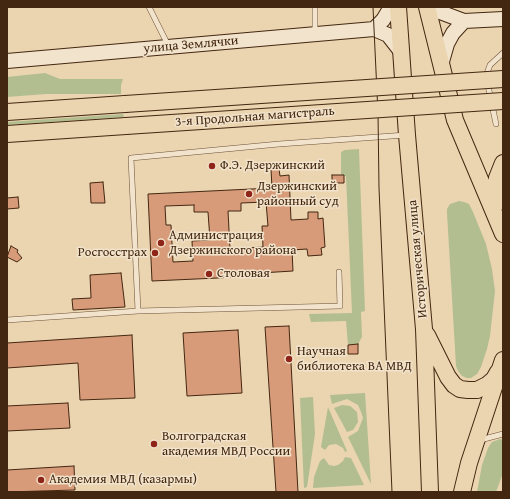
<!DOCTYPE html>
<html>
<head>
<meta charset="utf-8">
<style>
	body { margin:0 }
	#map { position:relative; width:510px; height:499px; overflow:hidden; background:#ebd4b0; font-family:"Gentium Book Plus",serif }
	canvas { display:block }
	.frame { position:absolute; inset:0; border:8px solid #432710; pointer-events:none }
</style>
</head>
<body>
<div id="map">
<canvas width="510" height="499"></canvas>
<div class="frame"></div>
</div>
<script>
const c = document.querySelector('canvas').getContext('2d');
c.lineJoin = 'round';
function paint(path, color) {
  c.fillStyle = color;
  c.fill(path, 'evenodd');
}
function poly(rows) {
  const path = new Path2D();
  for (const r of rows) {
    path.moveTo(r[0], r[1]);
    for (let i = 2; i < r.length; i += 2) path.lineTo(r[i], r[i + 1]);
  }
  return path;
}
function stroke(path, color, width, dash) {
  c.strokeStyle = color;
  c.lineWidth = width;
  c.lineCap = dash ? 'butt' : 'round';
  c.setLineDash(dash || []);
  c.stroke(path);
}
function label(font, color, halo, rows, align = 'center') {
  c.font = font + ' "Gentium Book Plus",serif';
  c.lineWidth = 3;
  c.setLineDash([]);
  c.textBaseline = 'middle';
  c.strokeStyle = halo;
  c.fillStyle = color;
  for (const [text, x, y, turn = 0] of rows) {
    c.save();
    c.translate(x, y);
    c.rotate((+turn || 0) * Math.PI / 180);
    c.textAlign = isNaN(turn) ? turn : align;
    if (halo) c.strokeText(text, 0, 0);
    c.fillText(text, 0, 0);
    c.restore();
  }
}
paint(poly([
	[45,73,60,79,123,79,121,85,121,94,46,94,7,97,7,77],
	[123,114,124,117,7,125,7,122],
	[359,149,365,311,361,312,362,337,358,344,348,345,346,321,311,322,309,314,352,313,346,176,341,176,341,152,345,150],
	[459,201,464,202,469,204,473,212,486,244,492,269,495,291,490,336,487,349,481,367,477,374,471,378,467,378,462,376,458,371,456,366,447,213,447,209,450,204],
	[365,393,371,484,348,437,358,431,363,418,361,412,358,405,347,399,332,404,330,395],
	[313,397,315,434,307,487,304,488,300,398],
	[342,405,350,406,357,412,358,422,353,430,347,432,334,408],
	[328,407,347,451,345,452,343,448,336,444,329,445,325,450,321,447],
	[500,439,503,440,503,473,496,492,477,492,482,465,488,448,492,442],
	[345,457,351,458,364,485,313,488,314,477,320,461,324,458,329,465,334,466,338,465,343,461]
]), '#b2be90');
const building = poly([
	[271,169,279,169,280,176,289,175,291,220,308,219,308,212,318,212,318,219,323,218,325,247,321,248,322,255,308,256,307,249,292,250,293,271,244,274,244,276,218,278,152,281,148,194,272,188,271,169],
	[266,202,268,226,262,226,263,247,230,249,228,211,241,211,241,203,266,202],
	[194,205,194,212,208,212,210,240,192,241,193,261,173,262,171,225,166,225,165,206,194,205],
	[332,175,344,175,344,183,332,183,332,175],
	[103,182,105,203,91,203,90,183,103,182],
	[18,197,19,208,7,209,7,198,18,197],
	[11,246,18,250,17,252,22,258,17,262,7,257,11,246],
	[121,273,125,307,73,310,72,299,91,298,90,275,121,273],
	[289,326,298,492,276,492,265,327,289,326],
	[238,330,242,393,187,396,183,333,238,330],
	[132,335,135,398,80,400,78,363,7,368,7,343,132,335],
	[358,344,358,354,348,354,348,345,358,344],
	[68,403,70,428,7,431,7,406,68,403],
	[74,466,75,490,7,492,7,470,74,466]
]);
paint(building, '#d79b7a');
stroke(building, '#432710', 1);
const service = poly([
	[149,7,168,45],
	[315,7,315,33],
	[496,124,486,76,490,65,503,53],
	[138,311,131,158,279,144,406,135],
	[7,320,138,311,340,306,339,272],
	[480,440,503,434]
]);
const secondary = poly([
	[434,7,440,12,464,21,503,19],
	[374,29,383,20,391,7],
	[7,61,374,29,388,35,402,53],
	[441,65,447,44,453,33,464,21]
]);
const trunk = poly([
	[398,7,407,135,424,329,430,492],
	[427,7,455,120,503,234],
	[7,112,125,104],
	[7,134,126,126],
	[494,208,497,178,503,163],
	[427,335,448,377,454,385,460,389,468,390,477,390,487,385,494,379,498,372],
	[462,492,469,463,503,360]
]);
stroke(service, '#6d5238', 6);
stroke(secondary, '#432710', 16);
stroke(trunk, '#432710', 18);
stroke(service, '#f2e3cc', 5);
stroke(secondary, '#f2e3cc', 14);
stroke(trunk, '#ebd4b0', 16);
stroke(poly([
	[373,7,378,114,379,188,392,492]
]), '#432710', 1);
const trunkBridge = poly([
	[125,104,503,79],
	[126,126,503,101]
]);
stroke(trunkBridge, '#432710', 18, []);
stroke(trunkBridge, '#ebd4b0', 16);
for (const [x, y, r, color] of [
	[212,166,4,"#8f2418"],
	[249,194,4,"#8f2418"],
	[161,243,4,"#8f2418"],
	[155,253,4,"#8f2418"],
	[209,274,4,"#8f2418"],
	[289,359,4,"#8f2418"],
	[154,444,4,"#8f2418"],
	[41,480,4,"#8f2418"]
]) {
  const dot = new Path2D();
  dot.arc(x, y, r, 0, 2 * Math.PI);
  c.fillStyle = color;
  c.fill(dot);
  stroke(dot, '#f2e3cc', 1.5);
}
label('13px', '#432710', '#f2e3cc', [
	["улица Землячки",191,45,-5],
	["3-я Продольная магистраль",255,117,-4],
	["Историческая улица",418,259,-95]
]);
label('13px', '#432710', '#f2e3cc', [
	["Ф.Э. Дзержинский",220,166],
	["Дзержинский",257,187],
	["районный суд",257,202],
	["Администрация",169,236],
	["Дзержинского района",169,251],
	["Росгосстрах",147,253,"right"],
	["Столовая",217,274],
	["Научная",297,352],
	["библиотека ВА МВД",297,367],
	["Волгоградская",162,437],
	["академия МВД России",162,452],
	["Академия МВД (казармы)",49,480]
], 'left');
</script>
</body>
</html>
